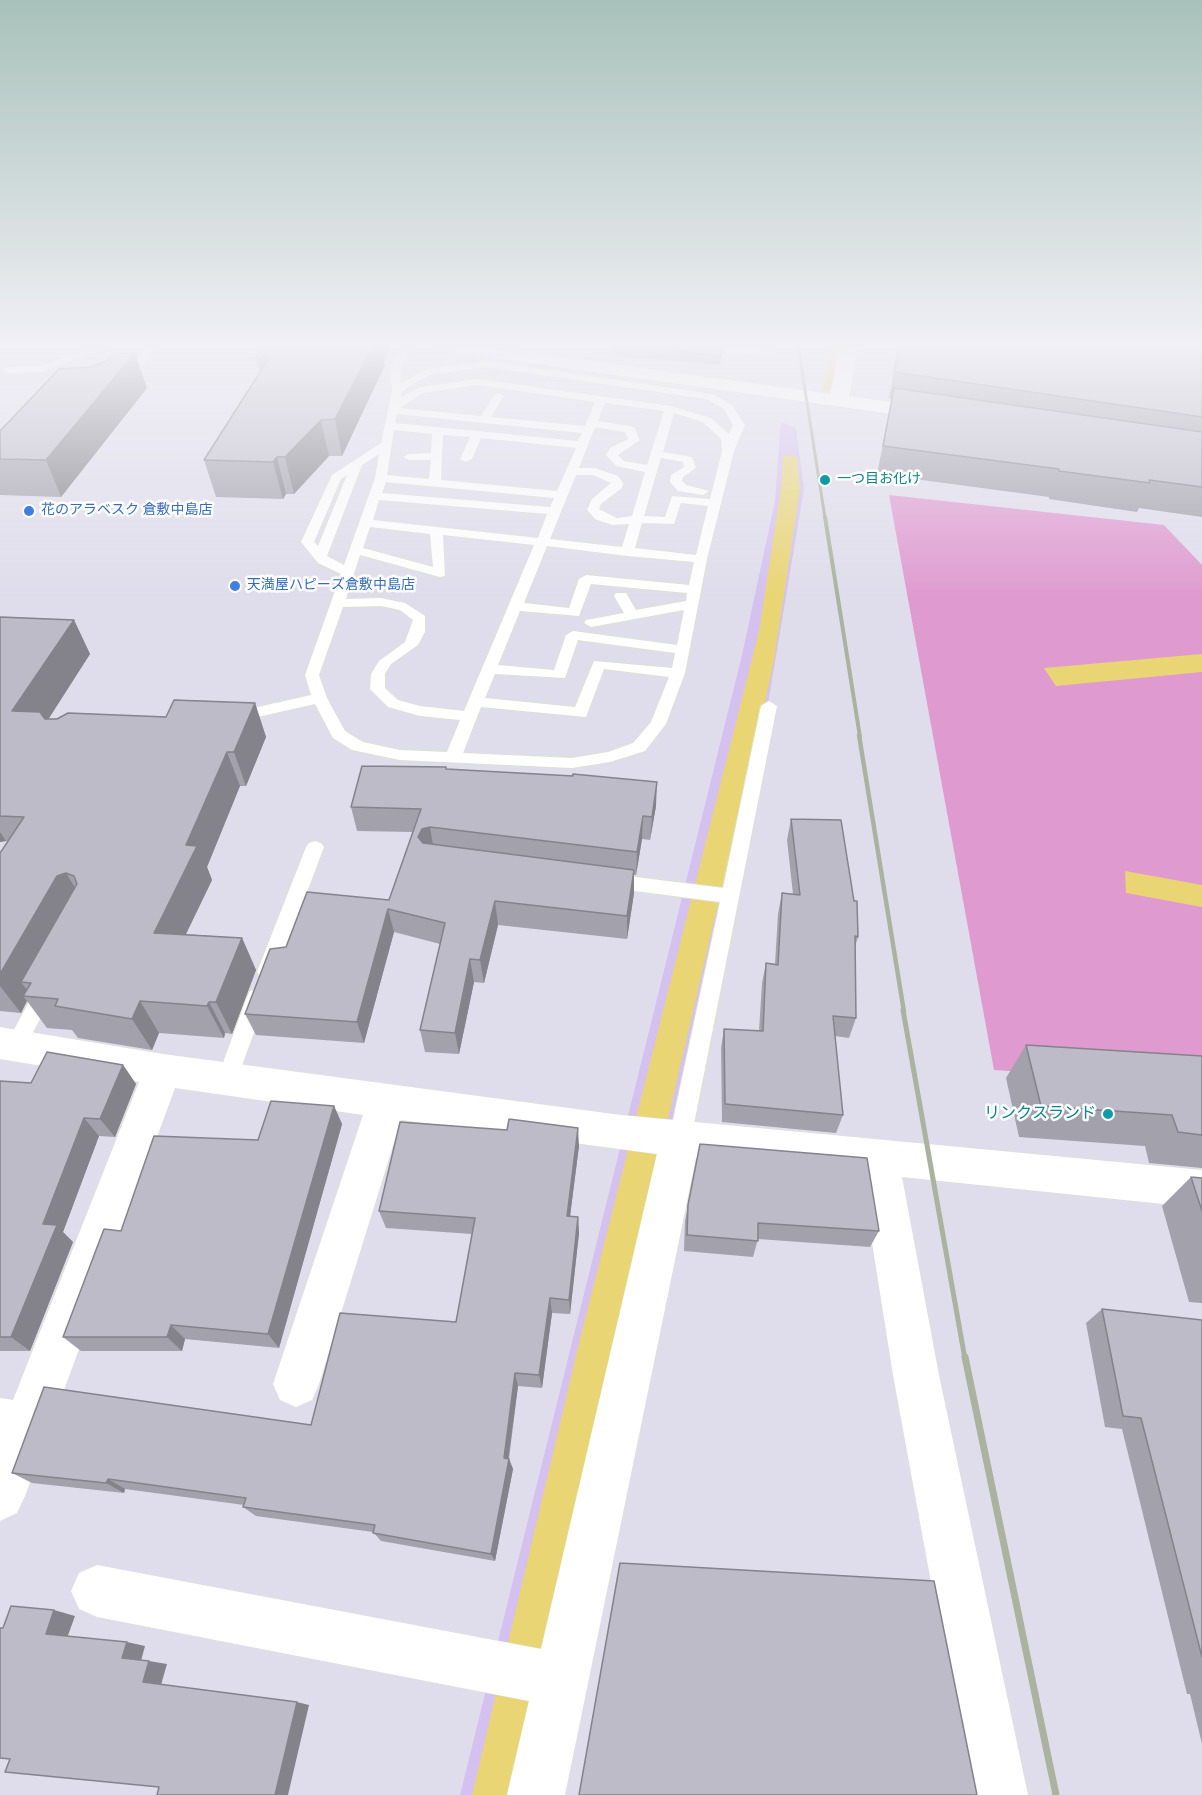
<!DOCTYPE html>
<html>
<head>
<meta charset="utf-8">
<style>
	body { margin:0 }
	canvas { display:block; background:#dfddeb }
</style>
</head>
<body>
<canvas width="1202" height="1795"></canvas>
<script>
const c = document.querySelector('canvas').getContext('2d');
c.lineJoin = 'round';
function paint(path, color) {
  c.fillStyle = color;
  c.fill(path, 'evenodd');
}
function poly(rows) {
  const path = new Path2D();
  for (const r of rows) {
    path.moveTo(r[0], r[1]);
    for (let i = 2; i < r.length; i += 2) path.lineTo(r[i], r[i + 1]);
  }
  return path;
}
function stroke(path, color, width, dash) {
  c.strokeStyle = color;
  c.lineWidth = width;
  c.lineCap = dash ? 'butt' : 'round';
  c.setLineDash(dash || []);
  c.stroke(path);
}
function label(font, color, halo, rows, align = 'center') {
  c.font = font + ' "Nunito Sans","Noto Sans JP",sans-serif';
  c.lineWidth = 5;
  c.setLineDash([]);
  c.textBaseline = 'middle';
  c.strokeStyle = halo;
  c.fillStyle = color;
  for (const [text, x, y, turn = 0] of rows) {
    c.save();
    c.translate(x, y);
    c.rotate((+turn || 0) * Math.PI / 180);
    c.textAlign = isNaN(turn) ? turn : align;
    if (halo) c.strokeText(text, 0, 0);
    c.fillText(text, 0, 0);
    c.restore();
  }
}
paint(poly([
	[889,495,1164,525,1202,565,1202,1084,994,1070]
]), '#df9bd0');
paint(poly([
	[782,422,796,428,804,489,768,704,525,1795,460,1795,742,655,775,501,780,429]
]), '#d4c1ef');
paint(poly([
	[783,455,797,456,800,489,774,660,729,871,715,916,511,1795,472,1795,578,1347,759,631,781,488],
	[1202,654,1202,672,1056,686,1044,668],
	[1125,871,1202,885,1202,907,1126,893]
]), '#e9d574');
paint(poly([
	[831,345,839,345,831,389,827,391,823,389,831,345]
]), '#e9d574');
const service = poly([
	[99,345,112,345,42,372,8,373,3,370,8,367,41,366,99,345],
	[144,345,154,345,156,348,128,383,120,383,120,379,146,348,144,345],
	[404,345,414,345,400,367,401,383,427,369,487,361,713,394,732,405,745,425,734,451,707,559,685,673,666,724,645,751,610,762,572,768,400,760,352,750,333,738,315,704,236,722,228,717,236,712,311,695,305,675,341,574,318,563,301,542,332,475,381,443,392,391,390,367,404,345],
	[487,367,706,399,724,409,733,425,729,434,711,418,671,406,478,379,420,387,401,397,402,392,417,381,433,374,487,367],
	[478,385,595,402,585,426,491,417,504,396,499,393,495,394,481,416,400,408,423,393,478,385],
	[605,403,664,411,647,465,624,461,618,455,640,440,634,427,598,421,605,403],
	[674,413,703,422,721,439,722,451,710,499,672,496,665,517,644,516,661,458,683,462,684,467,671,475,670,482,678,491,703,495,709,491,686,485,682,481,683,477,696,468,692,457,663,452,674,413],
	[397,414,484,423,582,433,578,441,395,423,397,414],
	[595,427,625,432,628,439,610,448,606,455,616,466,645,472,632,516,617,518,599,509,601,504,622,488,623,483,618,476,595,468,579,468,595,427],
	[394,430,432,434,431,453,409,454,403,457,409,460,431,460,429,479,387,475,394,430],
	[443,435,470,437,460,459,466,462,472,459,481,438,576,448,557,491,441,480,443,435],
	[379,454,375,478,344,565,327,556,362,465,379,454],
	[347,475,318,546,314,542,341,479,347,475],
	[576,475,593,475,611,483,592,499,587,510,595,519,612,525,629,524,622,547,550,539,576,475],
	[386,482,554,498,550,507,382,493,386,482],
	[379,500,547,514,538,538,373,520,379,500],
	[681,503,708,506,696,555,635,548,642,523,674,524,681,503],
	[370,527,430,534,433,567,363,548,370,527],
	[443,535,534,545,464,711,420,706,398,700,385,688,385,674,391,664,418,645,425,632,425,616,405,603,381,598,346,599,360,555,440,577,445,576,443,535],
	[547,546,627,556,694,562,689,585,586,575,579,579,569,608,524,603,547,546],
	[591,584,687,593,686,601,636,610,626,593,616,593,614,596,624,613,586,620,584,623,591,627,684,610,677,645,573,631,566,635,554,670,498,665,520,611,579,616,591,584],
	[381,606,400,610,413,620,405,642,379,661,371,674,370,689,388,707,420,716,460,720,447,752,400,750,363,742,345,731,327,698,319,675,343,607,381,606],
	[578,640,675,653,672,668,594,661,575,707,485,698,495,674,565,678,578,640],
	[604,669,669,677,651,722,633,743,608,752,572,758,463,753,481,707,586,717,604,669],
	[769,701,777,706,691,1139,688,1146,680,1149,672,1146,669,1139,720,902,612,888,606,886,603,881,606,876,612,874,723,888,761,706,769,701],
	[315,841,321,843,324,847,277,972,274,977,267,980,260,977,257,972,306,847,309,843,315,841],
	[45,983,52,985,55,991,23,1051,16,1054,9,1051,6,1045,9,1039,38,985,45,983],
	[257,989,264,991,267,997,237,1079,234,1085,227,1088,220,1085,217,1079,247,997,250,991,257,989]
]);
const minor = poly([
	[429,345,475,345,830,394,841,345,859,345,849,396,935,408,942,410,945,414,942,418,935,420,438,350,429,345],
	[677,345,751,345,769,347,772,351,763,356,686,350,677,345],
	[0,1027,163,1054,621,1115,1202,1170,1202,1208,902,1177,939,1375,1028,1795,970,1795,893,1375,861,1173,696,1158,565,1795,507,1795,529,1701,97,1617,79,1609,71,1591,79,1573,97,1565,541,1649,657,1154,401,1120,319,1384,312,1400,296,1407,280,1400,273,1384,363,1115,175,1088,25,1496,17,1513,0,1521,0,1398,13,1400,139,1082,0,1059,0,1027]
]);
stroke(service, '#dce2d2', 2);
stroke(minor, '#dce2d2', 1);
paint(service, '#fff');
paint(minor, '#fff');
stroke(poly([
	[798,345,825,518]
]), '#abb3a0', 3);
stroke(poly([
	[825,517,860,737]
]), '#abb3a0', 4);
stroke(poly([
	[859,735,904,1012]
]), '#abb3a0', 4.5);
stroke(poly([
	[903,1010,965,1359]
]), '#abb3a0', 5);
stroke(poly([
	[965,1357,1056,1795]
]), '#abb3a0', 7);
paint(poly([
	[610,345,723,346,720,365,610,355],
	[899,345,1202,345,1202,517,1139,508,1137,512,1049,499,1049,497,877,474,892,399,889,398],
	[390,348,384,361,385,365,342,456,329,456,294,494,286,494,283,499,216,497,204,460,260,373,256,358],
	[147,388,61,497,0,495,0,431],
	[0,617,74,620,90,654,48,719,166,717,255,703,266,737,246,786,240,786,207,867,212,880,186,934,242,938,256,970,232,1034,225,1033,224,1038,159,1033,152,1050,78,1038,72,1030,47,1028,27,1001,21,1013,0,1011,0,853,8,842,6,841,0,842],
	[447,769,656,806,650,840,642,839,636,875,634,875,634,893,627,939,498,925,484,983,474,982,459,1054,425,1052,420,1030,440,944,394,932,364,1043,256,1035,245,1014,286,947,389,900,413,832,357,831,351,807],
	[791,819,858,937,855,947,856,1018,849,1038,835,1036,843,1115,836,1133,722,1122,721,1048,724,1029,759,1031,762,983,766,963,775,964,778,914,782,893,793,894,787,840],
	[1026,1045,1202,1056,1202,1168,1149,1163,1145,1146,1019,1137,1006,1078],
	[123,1065,136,1084,115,1137,99,1136,63,1232,73,1242,30,1351,0,1351,0,1081,31,1083],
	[334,1106,342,1124,279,1348,185,1339,182,1351,81,1351,63,1337,121,1231,258,1140],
	[579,1146,570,1216,578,1217,579,1233,570,1314,552,1313,542,1388,518,1386,509,1459,513,1469,495,1561,381,1541,373,1532,256,1516,243,1507,244,1505,125,1489,124,1493,32,1483,12,1473,311,1425,456,1322,472,1234,386,1228,379,1211],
	[1191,1177,1202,1178,1202,1303,1189,1302,1162,1206],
	[688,1205,879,1231,870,1247,758,1239,753,1257,684,1251,685,1221],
	[1102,1309,1202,1320,1202,1744,1190,1694,1187,1694,1122,1429,1105,1427,1086,1323]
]), '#a3a1ab');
paint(poly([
	[373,345,389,345,390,348,384,361,385,365,342,456,335,419],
	[135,353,147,388,61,497,46,460],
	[321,420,329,456,294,494,285,457],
	[277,457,286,494,283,499,273,462],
	[74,620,90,654,32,745,12,711],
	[255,703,266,737,246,786,234,752],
	[227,752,240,786,207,867,212,880,171,965,154,933,186,845],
	[657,782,656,806,650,840,652,817],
	[643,816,642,839,636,875,637,852],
	[430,827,434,851,426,853,418,837,422,829],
	[0,832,6,841,0,842],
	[634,870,634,893,627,939,627,916],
	[66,873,87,907,31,983,21,982,31,995,23,996,27,1001,21,1013,0,986,0,974,57,876],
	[495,901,498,925,484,983,480,960],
	[388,909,394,932,364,1043,357,1022],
	[242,938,256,970,232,1034,216,1002],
	[470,959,474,982,459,1054,455,1033],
	[140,1001,159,1033,152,1050,132,1019],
	[209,1002,225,1033,224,1038,207,1006],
	[123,1065,136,1084,115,1137,100,1119],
	[334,1106,342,1124,279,1348,268,1334],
	[84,1118,99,1136,63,1232,73,1242,30,1351,11,1337,43,1224],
	[578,1128,579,1146,568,1232,567,1216],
	[578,1217,579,1233,570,1314,569,1300],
	[550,1298,552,1313,542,1388,539,1375],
	[171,1325,185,1339,182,1351,167,1337],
	[515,1373,518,1386,507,1468,504,1458],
	[509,1459,513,1469,495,1561,491,1554],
	[108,1479,125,1489,124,1493,106,1483],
	[54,1610,75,1616,67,1638,46,1634],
	[127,1642,145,1646,141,1661,122,1658],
	[149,1661,167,1664,161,1685,143,1682],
	[297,1702,309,1705,288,1795,275,1795]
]), '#84838b');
const building = poly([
	[265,345,373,345,335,419,321,420,285,457,277,457,273,462,204,460,269,358,256,358,265,345],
	[610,345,712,345,723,346,721,356,610,345],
	[899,345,1202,345,1202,417,894,372,899,345],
	[115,353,135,353,46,460,0,459,0,431,59,369,90,367,107,361,115,353],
	[894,388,1202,432,1202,487,1149,480,1150,483,1059,471,1059,469,883,446,894,388],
	[0,617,74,620,12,711,40,712,45,719,57,719,68,713,166,717,174,700,255,703,234,752,227,752,186,845,197,846,154,933,242,938,216,1002,209,1002,207,1006,140,1001,132,1019,55,1006,58,999,23,996,31,983,21,982,77,884,74,876,66,873,57,876,0,974,0,853,24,817,0,816,0,617],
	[362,766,446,767,446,769,573,776,573,774,657,782,652,817,643,816,637,852,430,827,422,829,418,837,423,843,634,870,627,916,495,901,480,960,470,959,455,1033,420,1030,445,923,388,909,357,1022,245,1014,270,949,286,947,307,892,389,900,421,809,351,807,362,766],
	[791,819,841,820,854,901,857,901,858,937,855,936,856,1018,833,1016,843,1115,725,1104,724,1029,763,1031,766,963,778,965,782,893,800,895,791,819],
	[1026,1045,1202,1056,1202,1135,1178,1132,1172,1115,1041,1106,1026,1045],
	[47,1052,123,1065,100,1119,84,1118,43,1224,57,1225,11,1337,0,1337,0,1081,31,1083,47,1052],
	[271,1101,334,1106,268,1334,171,1325,167,1337,63,1337,104,1229,121,1231,154,1136,258,1140,271,1101],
	[509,1119,578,1128,567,1216,578,1217,569,1300,550,1298,539,1375,515,1373,504,1458,509,1459,491,1554,373,1533,375,1525,243,1507,246,1498,108,1479,106,1483,12,1473,44,1387,311,1425,340,1313,456,1322,475,1218,379,1211,400,1122,507,1130,509,1119],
	[700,1144,867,1158,879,1231,758,1223,758,1241,687,1235,688,1205,700,1144],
	[1191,1177,1202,1178,1202,1211,1191,1177],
	[1102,1309,1202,1320,1202,1657,1141,1418,1123,1416,1102,1309],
	[620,1563,934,1581,977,1795,579,1795,620,1563],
	[11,1606,54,1610,46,1634,127,1642,122,1658,149,1661,143,1682,297,1702,275,1795,157,1795,159,1787,5,1772,10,1759,0,1758,0,1628,3,1628,11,1606]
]);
paint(building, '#bdbbc7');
stroke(building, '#84838b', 1.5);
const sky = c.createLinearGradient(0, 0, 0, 596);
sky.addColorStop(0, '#a8c1ba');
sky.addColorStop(0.58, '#f1f0f6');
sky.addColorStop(1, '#f1f0f600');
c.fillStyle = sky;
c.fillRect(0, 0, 1202, 596);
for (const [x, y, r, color] of [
	[825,480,6,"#0f9aa8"],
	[29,511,6,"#3f7fe0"],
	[235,586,6,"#3f7fe0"],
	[1108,1114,6,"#0f9aa8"]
]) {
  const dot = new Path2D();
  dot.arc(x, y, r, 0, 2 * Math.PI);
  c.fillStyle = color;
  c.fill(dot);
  stroke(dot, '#fff', 2);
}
label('14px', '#0d838f', '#fff', [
	["一つ目お化け",837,480]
], 'left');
label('14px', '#366cbe', '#fff', [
	["花のアラベスク 倉敷中島店",41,511],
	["天満屋ハピーズ倉敷中島店",247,586]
], 'left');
label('16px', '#0d838f', '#fff', [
	["リンクスランド",1096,1114]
], 'right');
</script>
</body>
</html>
